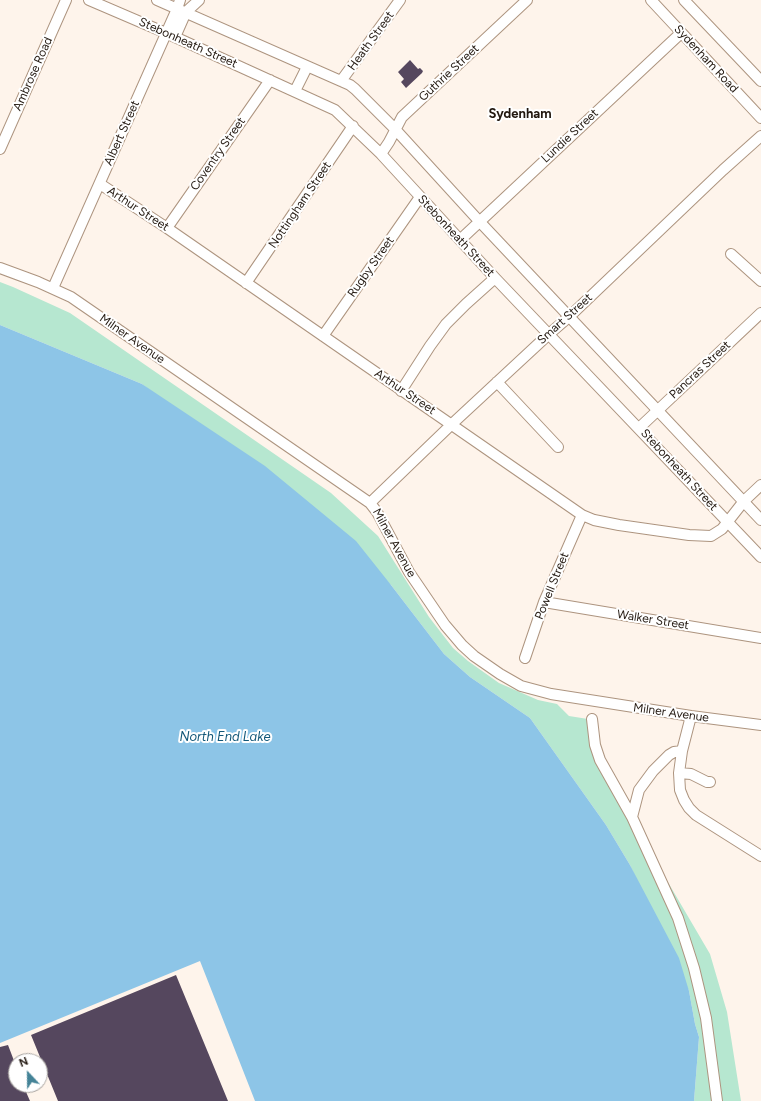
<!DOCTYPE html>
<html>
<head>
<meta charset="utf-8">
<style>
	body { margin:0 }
	#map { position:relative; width:761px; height:1101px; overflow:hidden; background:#fef4eb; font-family:Figtree,sans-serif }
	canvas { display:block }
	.north { position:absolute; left:8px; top:1053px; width:40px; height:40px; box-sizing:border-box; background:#fff; border:1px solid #a7a39f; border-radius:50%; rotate:338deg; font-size:11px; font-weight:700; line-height:16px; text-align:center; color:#221810 }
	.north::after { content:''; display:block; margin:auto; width:14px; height:18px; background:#448397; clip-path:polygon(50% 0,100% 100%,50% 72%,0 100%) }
</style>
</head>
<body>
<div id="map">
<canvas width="761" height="1101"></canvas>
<div class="north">N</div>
</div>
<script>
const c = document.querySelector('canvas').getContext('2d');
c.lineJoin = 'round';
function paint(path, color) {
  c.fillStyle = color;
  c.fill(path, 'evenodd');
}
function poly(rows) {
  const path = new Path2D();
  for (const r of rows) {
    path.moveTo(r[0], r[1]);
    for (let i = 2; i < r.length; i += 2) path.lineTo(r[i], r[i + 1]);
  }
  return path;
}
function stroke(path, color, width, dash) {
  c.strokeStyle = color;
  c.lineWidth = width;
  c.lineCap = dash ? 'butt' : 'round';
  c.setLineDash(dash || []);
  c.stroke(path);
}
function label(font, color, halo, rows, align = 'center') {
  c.font = font + ' Figtree,sans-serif';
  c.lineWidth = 4;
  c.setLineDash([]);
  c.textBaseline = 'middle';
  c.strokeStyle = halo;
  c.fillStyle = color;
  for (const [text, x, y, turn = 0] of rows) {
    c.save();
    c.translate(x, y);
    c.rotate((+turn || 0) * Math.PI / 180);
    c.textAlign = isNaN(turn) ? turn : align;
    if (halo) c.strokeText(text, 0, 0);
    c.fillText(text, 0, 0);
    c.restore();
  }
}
paint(poly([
	[0,282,13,287,70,313,331,493,378,536,429,617,453,648,468,661,499,683,538,700,557,704,569,716,588,719,590,745,597,761,710,954,727,1012,741,1101,694,1101,699,1037,695,1024,689,991,630,865,606,825,530,718,470,677,444,654,391,585,142,384,0,325]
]), '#b6e7d0');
paint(poly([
	[0,325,142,384,265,466,356,541,391,585,444,654,470,677,530,718,606,825,630,865,679,958,689,991,695,1024,699,1037,694,1101,255,1101,200,961,0,1043]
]), '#8dc5e7');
paint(poly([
	[410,60,418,69,420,68,423,71,422,73,406,88,401,82,404,79,398,72],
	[176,975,228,1101,58,1101,31,1035],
	[8,1045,16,1066,16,1085,23,1085,30,1101,0,1101,0,1047]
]), '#55475e');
const minor = poly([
	[89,0,166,33,335,110,381,154,495,278,761,557],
	[157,0,350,85,355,89,395,129,479,221,761,520],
	[651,0,761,118],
	[684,0,761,81],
	[175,37,186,12,199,0],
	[341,81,400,0],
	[295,91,307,67],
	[0,149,66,0],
	[381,154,389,142,402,117,527,0],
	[100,184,167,228,582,515,594,520,619,525,689,535,711,536,722,529,744,501,761,485],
	[167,228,270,80],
	[460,240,681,33],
	[731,254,761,281],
	[0,268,38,282,71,297,370,503,377,512,409,572,445,625,462,645,474,656,500,674,521,686,551,694,691,716,761,725],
	[246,283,353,126],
	[53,288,177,9,180,0],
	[323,336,420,197],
	[497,382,558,447],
	[401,391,430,346,446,324,466,304,495,278],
	[639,428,761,313],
	[370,503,452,424,549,334,570,316,723,170,761,136],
	[544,602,761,638],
	[525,658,544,602,582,515],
	[691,716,682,751,679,773,680,790,684,800,689,808,696,815,761,856],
	[592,719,595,745,600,760,632,817,678,918,694,968,706,1018,717,1101],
	[679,773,691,774,707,782,710,782],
	[632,817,639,790,653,771,669,755,674,752,682,751]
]);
stroke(minor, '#ad947f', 12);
stroke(minor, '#fff', 10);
label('12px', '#221810', '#fff', [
	["Heath Street",371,41,-54],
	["Stebonheath Street",188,43,24],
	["Sydenham Road",706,59,47],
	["Guthrie Street",449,73,-43],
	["Ambrose Road",33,74,-66],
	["Albert Street",122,133,-66],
	["Lundie Street",570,136,-43],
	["Coventry Street",218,154,-55],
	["Nottingham Street",300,205,-56],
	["Arthur Street",138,209,33],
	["Stebonheath Street",456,236,47],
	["Rugby Street",371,267,-55],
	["Smart Street",565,319,-42],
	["Milner Avenue",132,339,35],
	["Pancras Street",700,370,-43],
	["Arthur Street",405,392,34],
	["Stebonheath Street",679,470,47],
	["Milner Avenue",394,543,61],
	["Powell Street",552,586,-68],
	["Walker Street",653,620,9],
	["Milner Avenue",671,713,8]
]);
label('bold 13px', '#221810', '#fff', [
	["Sydenham",520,114]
]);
label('italic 13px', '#125778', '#fff', [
	["North End Lake",225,737]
]);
</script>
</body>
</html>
